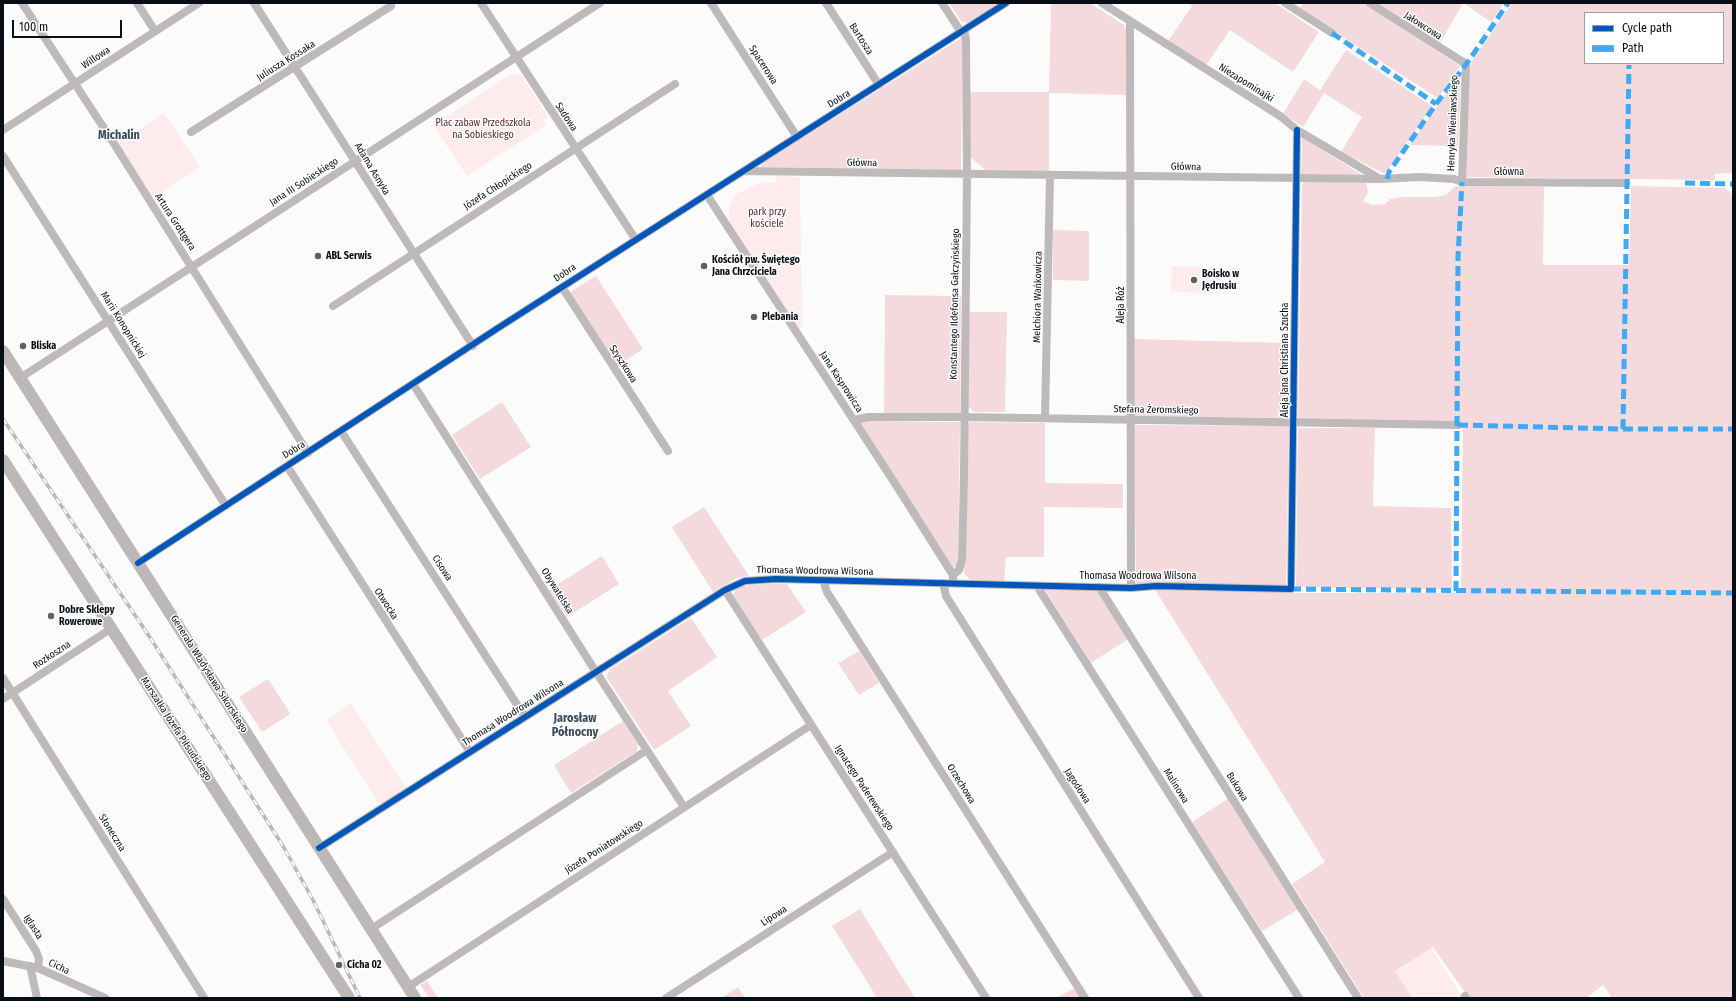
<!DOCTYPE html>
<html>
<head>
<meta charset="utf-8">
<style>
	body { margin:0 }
	#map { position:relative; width:1736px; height:1001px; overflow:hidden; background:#fbfbfb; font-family:"Fira Sans Condensed",sans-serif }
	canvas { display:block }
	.frame { position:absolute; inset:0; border:4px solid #080e15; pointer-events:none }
	.legend { position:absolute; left:1584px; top:12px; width:140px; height:52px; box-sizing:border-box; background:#fff; border:1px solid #9c9fa1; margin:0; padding:5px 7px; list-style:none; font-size:12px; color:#080e15 }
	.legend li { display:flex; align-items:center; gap:8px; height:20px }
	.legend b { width:20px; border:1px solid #9c9fa1 }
	.scale { position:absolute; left:12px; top:20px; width:110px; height:18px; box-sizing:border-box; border:2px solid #080e15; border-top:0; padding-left:5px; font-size:12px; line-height:14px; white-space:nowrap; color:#080e15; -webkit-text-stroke:3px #fff; paint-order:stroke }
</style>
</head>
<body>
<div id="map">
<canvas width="1736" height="1001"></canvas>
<div class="frame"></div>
<ul class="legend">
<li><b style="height:5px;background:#0057b8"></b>Cycle path</li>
<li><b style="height:5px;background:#3fa9f5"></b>Path</li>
</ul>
<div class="scale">100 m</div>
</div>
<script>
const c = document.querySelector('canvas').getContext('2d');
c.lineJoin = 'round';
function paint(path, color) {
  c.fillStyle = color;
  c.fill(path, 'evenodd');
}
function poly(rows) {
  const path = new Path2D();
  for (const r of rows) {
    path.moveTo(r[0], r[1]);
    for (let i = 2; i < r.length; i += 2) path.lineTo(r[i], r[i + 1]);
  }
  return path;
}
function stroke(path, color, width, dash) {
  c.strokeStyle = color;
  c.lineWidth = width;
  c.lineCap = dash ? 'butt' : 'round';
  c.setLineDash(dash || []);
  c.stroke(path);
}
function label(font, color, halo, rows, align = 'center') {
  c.font = font + ' "Fira Sans Condensed",sans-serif';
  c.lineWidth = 3;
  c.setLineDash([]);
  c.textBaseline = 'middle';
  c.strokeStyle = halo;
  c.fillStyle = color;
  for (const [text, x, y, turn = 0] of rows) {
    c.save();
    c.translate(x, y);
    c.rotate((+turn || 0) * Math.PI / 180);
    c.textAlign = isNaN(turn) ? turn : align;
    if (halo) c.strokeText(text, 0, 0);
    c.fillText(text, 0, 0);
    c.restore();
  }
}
paint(poly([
	[511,74,522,76,548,117,543,120,546,125,467,176,433,125],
	[164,113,200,167,153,198,118,143],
	[777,176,800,177,802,327,798,329,729,222,729,211,731,203,736,194,757,184,776,182],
	[1172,266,1219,268,1218,293,1171,292],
	[351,703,406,788,380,805,326,720],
	[1431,948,1463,998,1412,998,1395,971]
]), '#fdebed');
paint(poly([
	[949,3,1000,3,968,23,961,21],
	[1051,3,1090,3,1124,25,1128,35,1127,95,1049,93,1049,171,986,170,970,157,970,92,1049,92],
	[1187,3,1275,3,1319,32,1293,72,1230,30,1206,65,1168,41,1192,6],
	[1303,3,1364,3,1460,66,1438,98,1299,9],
	[1378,3,1463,3,1440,43],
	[1463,3,1504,3,1491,22],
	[1512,3,1733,3,1733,173,1715,174,1715,180,1466,177,1468,74,1471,63],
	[1585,13,1723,13,1723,63,1585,63],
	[963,37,961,170,762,167,761,164],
	[1346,50,1432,106,1385,174,1341,152,1362,117,1324,93,1303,127,1283,114,1304,79,1320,90],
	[1461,73,1458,146,1410,145],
	[1302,137,1362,175,1301,174],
	[1304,181,1366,182,1368,193,1363,201,1372,205,1385,204,1390,199,1403,197,1435,197,1446,195,1455,186,1544,187,1543,265,1629,265,1631,186,1725,188,1733,195,1733,998,1612,998,1603,985,1586,998,1469,998,1433,947,1395,971,1412,998,1364,998,1292,884,1325,862,1154,588,1289,593,1461,593,1463,423,1298,420,1302,185],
	[1053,230,1089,231,1089,281,1053,280],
	[596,276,643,349,617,366,569,293],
	[885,295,961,296,960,414,884,414],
	[969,312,1007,312,1005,412,974,412,968,406],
	[1134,339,1287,343,1287,418,1132,416],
	[502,402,531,447,480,479,452,435],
	[868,421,960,422,958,565,953,568,859,422],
	[970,422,1045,423,1045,483,1123,484,1123,508,1044,507,1044,557,1006,557,1004,582,971,581,964,573,966,426],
	[1134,425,1289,426,1286,586,1136,583],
	[1298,428,1375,428,1373,506,1451,508,1452,589,1296,587],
	[704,507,749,576,737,578,713,592,672,527],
	[602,556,619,584,567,617,549,590],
	[766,584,787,584,806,612,762,640,733,595,736,589,742,586],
	[1044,588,1095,589,1128,639,1091,663],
	[691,618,717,657,668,691,691,726,654,750,607,678,609,670],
	[859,651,879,683,859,695,838,663],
	[268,679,290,713,289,715,262,732,239,697],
	[623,721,638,744,637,751,571,793,554,765],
	[1229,798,1299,909,1262,931,1192,822],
	[860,909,915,998,877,998,856,964,832,926],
	[427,981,438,998,429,998,420,985],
	[738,987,745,998,721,998],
	[1074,988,1081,998,1056,998]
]), '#f4dadd');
stroke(poly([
	[22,3,113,142,308,453],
	[137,3,155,31],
	[254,3,473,346],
	[481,3,636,240],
	[711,3,797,137],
	[826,3,879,85],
	[942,3,961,32],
	[1102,3,1280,116,1297,130,1380,179],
	[1285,3,1332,33],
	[1370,3,1466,64,1462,182],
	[1130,22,1131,588],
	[3,130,199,3],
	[191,132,391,6],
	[3,156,226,506],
	[744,171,1380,179,1420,177,1454,179,1462,182,1626,183],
	[707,195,896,485,953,575,953,580],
	[562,287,668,451],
	[333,306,675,84],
	[20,378,600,3],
	[413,384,596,672,684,807],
	[1045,418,1050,176],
	[854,420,868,417,964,417,1458,425],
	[341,431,525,717],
	[287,466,470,752],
	[138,563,498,328,1006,3],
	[953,575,959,570,962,560,964,475,967,174,966,40,964,30],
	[823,580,827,592,1085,998],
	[943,583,946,596,1199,998],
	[1037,586,1299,998],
	[1099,587,1358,998],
	[725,590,986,998],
	[3,678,204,998],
	[3,699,112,628],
	[319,848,725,590,745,581,776,579,1131,588,1156,586,1291,589,1297,130],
	[3,899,36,951,39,959,38,968],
	[371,929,647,750],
	[3,961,38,968,105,998],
	[30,966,37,998],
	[408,987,811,725],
	[1465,996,1466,998],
	[666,998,893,852]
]), '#beb9ba', 8);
stroke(poly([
	[3,351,415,998],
	[3,460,349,998]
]), '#bcb8b8', 12);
const rail = poly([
	[3,419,151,639,283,846,313,900,360,998]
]);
stroke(rail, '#bab8b9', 3.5);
stroke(rail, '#fff', 2, [6]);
stroke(poly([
	[1332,33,1436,104],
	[1387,179,1389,172,1436,104,1470,59,1508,3],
	[1685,183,1733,184],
	[1458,425,1623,429,1733,429],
	[1623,429,1629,65],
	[1291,589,1733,593],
	[1456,591,1458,257,1462,182]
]), '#3fa9f5', 5, [10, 5]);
stroke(poly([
	[138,563,498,328,1006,3],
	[319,848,725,590,745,581,776,579,1131,588,1156,586,1291,589,1297,130]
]), '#0057b8', 6);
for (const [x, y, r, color] of [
	[318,256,4,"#5d6166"],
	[704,266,4,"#5d6166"],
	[1194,280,4,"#5d6166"],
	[754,317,4,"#5d6166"],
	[23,346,4,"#5d6166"],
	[51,616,4,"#5d6166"],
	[339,965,4,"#5d6166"]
]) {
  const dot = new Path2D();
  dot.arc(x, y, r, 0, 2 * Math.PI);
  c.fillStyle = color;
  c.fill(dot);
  stroke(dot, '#fff', 1.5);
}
label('10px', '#080e15', '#fff', [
	["Jałowcowa",1423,26,33],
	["Bartosza",861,39,57],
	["Willowa",96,58,-33],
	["Juliusza Kossaka",286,61,-32],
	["Spacerowa",763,65,57],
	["Niezapominajki",1246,83,32],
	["Dobra",839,99,-32],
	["Sadowa",566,117,57],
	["Henryka Wieniawskiego",1453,123,-88],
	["Główna",862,163,1],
	["Główna",1186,167,1],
	["Adama Asnyka",372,169,59],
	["Główna",1509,172],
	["Jana III Sobieskiego",304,182,-33],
	["Józefa Chłopickiego",498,186,-33],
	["Artura Grottgera",175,222,57],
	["Dobra",565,273,-33],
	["Melchiora Wańkowicza",1038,297,-89],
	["Konstantego Ildefonsa Gałczyńskiego",955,304,-89],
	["Aleja Róż",1121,305,-90],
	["Marii Konopnickiej",123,325,58],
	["Aleja Jana Christiana Szucha",1285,360,-90],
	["Szyszkowa",623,364,57],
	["Jana Kasprowicza",841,382,57],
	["Stefana Żeromskiego",1156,410,1],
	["Dobra",294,450,-32],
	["Cisowa",442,568,57],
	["Thomasa Woodrowa Wilsona",815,571,1],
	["Thomasa Woodrowa Wilsona",1138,576],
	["Obywatelska",557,591,58],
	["Otwocka",386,604,57],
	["Rozkoszna",52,655,-33],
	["Generała Władysława Sikorskiego",209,674,58],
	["Thomasa Woodrowa Wilsona",513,713,-32],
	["Marszałka Józefa Piłsudskiego",176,729,57],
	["Orzechowa",961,784,58],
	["Jagodowa",1077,786,57],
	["Malinowa",1176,786,58],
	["Bukowa",1237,787,58],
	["Ignacego Paderewskiego",864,788,57],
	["Słoneczna",112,833,58],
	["Józefa Poniatowskiego",604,847,-33],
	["Lipowa",774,916,-33],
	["Iglasta",33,927,57],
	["Cicha",59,967,26]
]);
label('10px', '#612832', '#fff', [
	["Plac zabaw Przedszkola",483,123],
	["na Sobieskiego",483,135],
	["park przy",767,212],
	["kościele",767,224]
]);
label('bold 10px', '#080e15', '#fff', [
	["ABL Serwis",326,256],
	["Kościół pw. Świętego",712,260],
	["Jana Chrzciciela",712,272],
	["Boisko w",1202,274],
	["Jędrusiu",1202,286],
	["Plebania",762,317],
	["Bliska",31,346],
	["Dobre Sklepy",59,610],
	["Rowerowe",59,622],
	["Cicha 02",347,965]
], 'left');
label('bold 12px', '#3a4a5b', '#fff', [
	["Michalin",119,136],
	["Jarosław",575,719],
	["Północny",575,733]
]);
</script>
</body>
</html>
